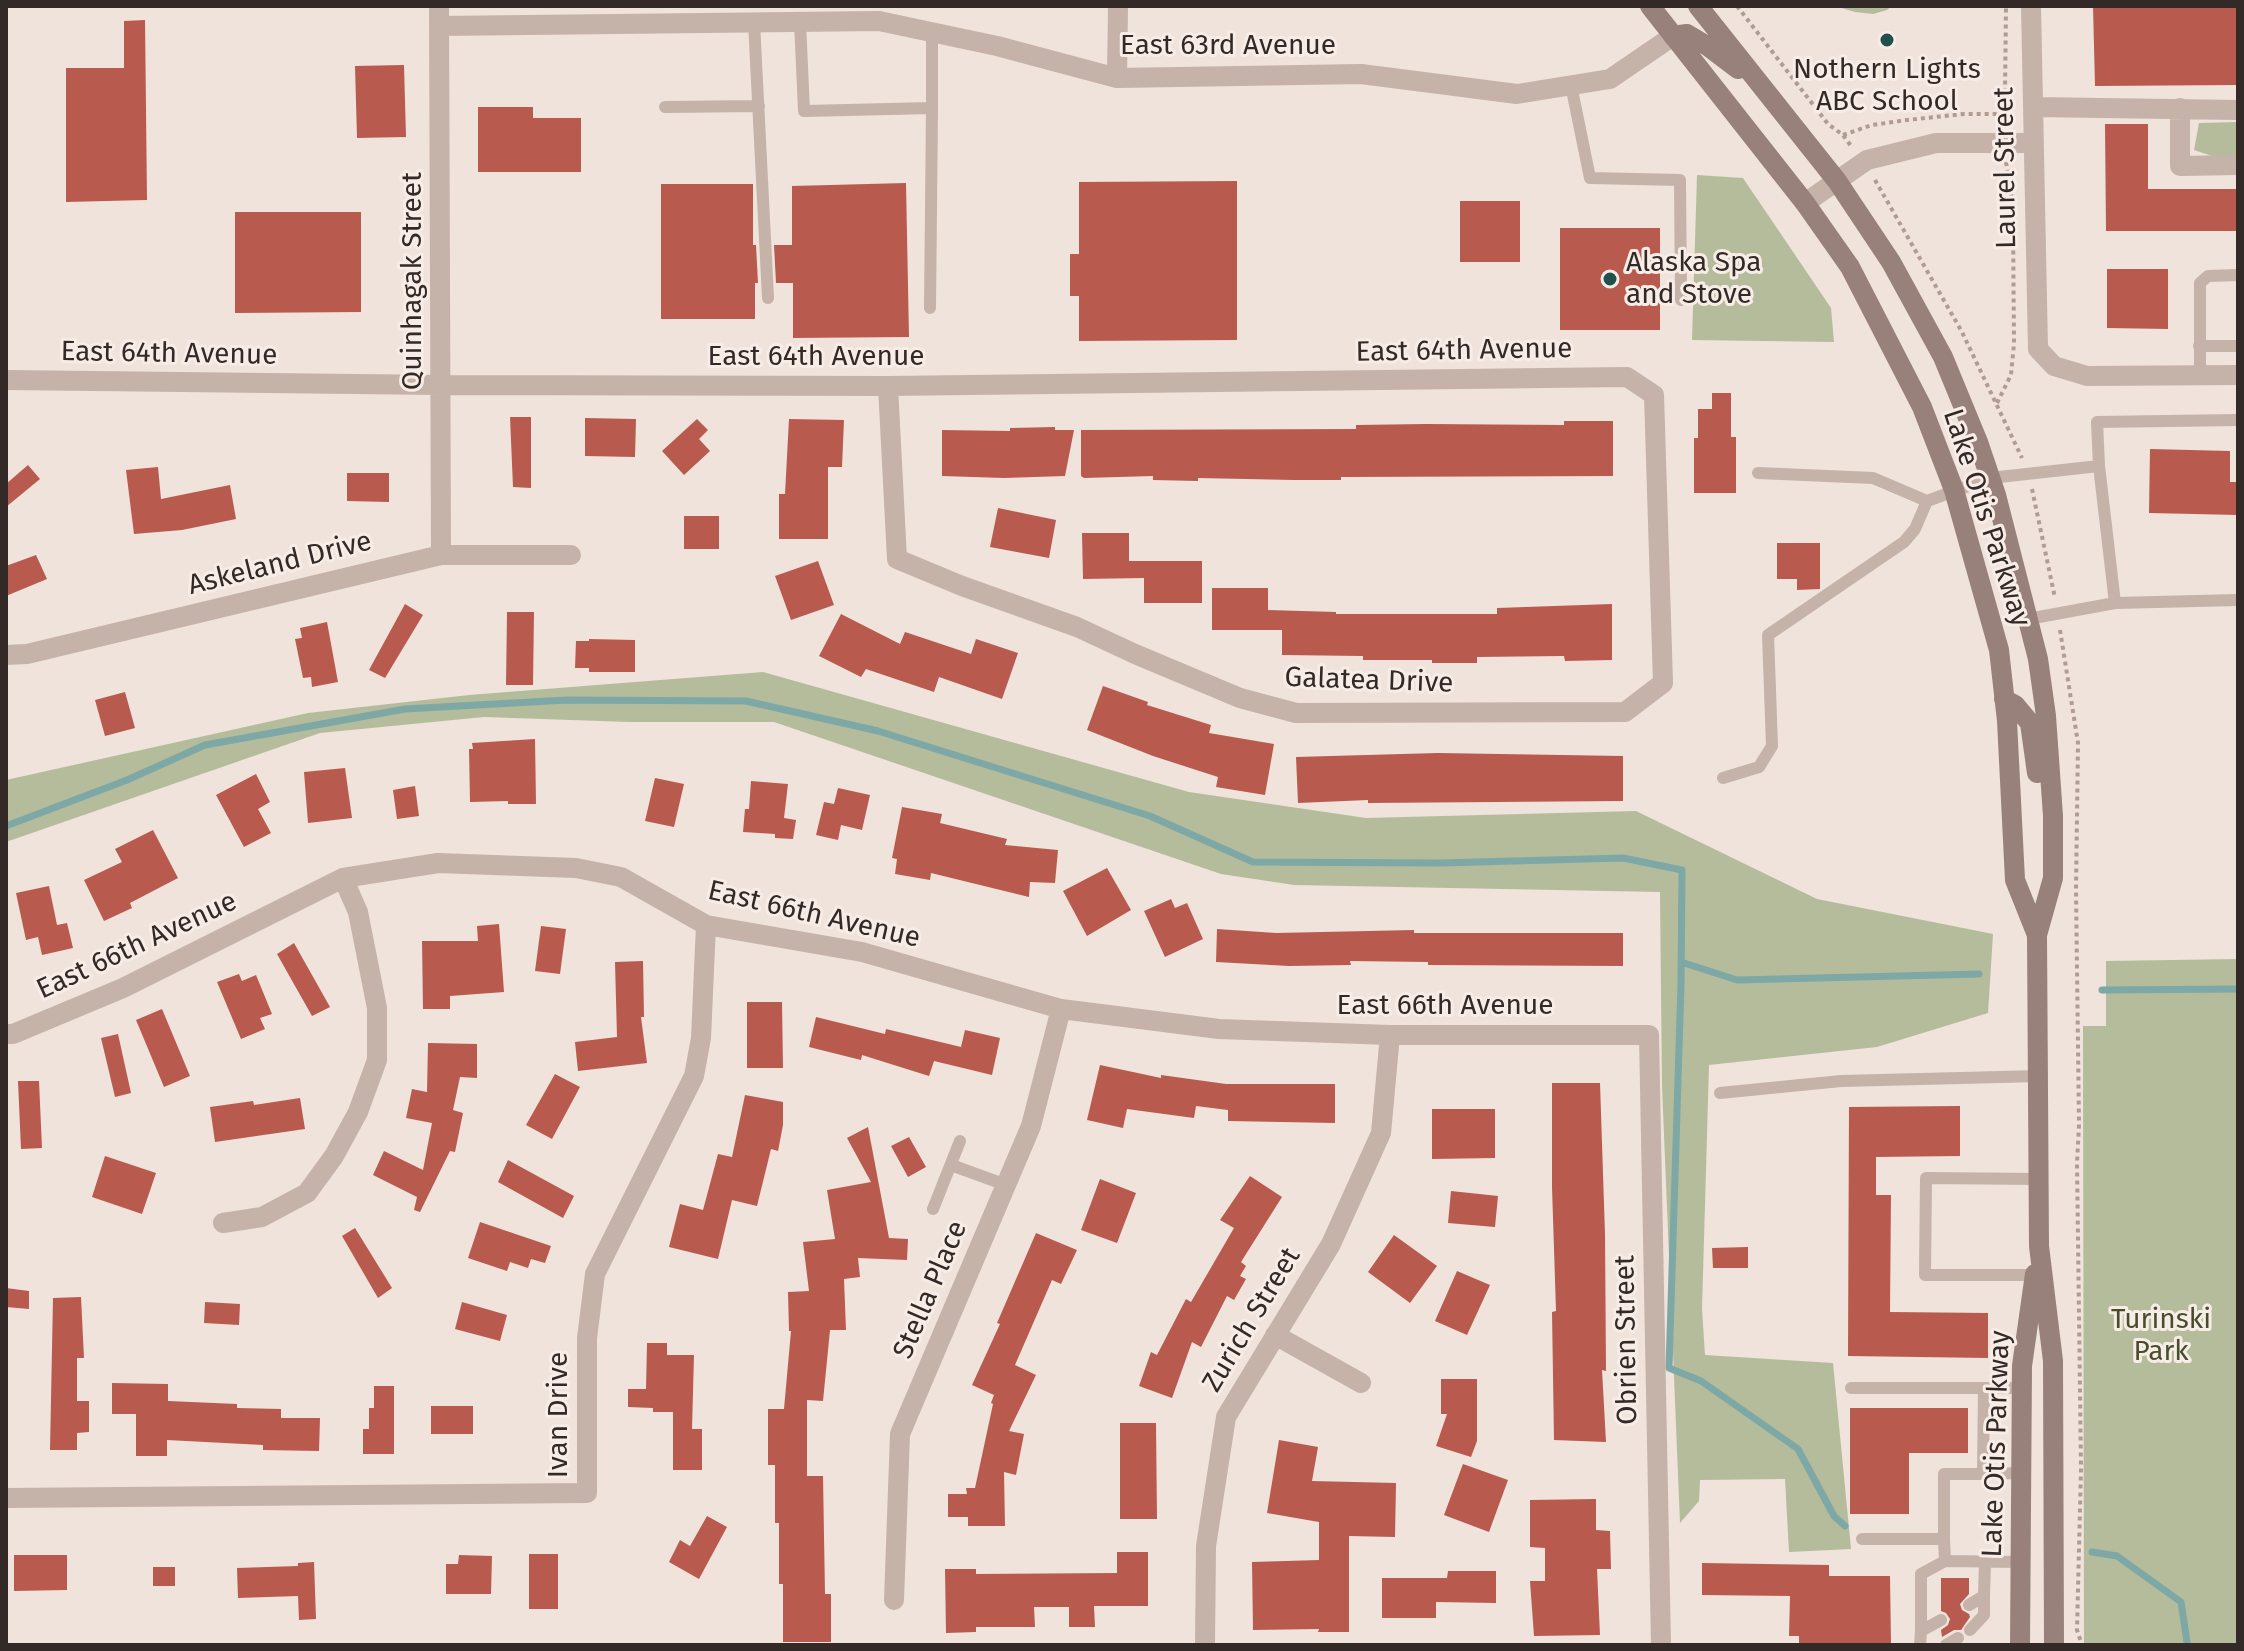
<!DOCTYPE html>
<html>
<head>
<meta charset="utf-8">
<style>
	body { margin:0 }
	#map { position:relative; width:2244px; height:1651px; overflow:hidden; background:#efe3db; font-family:"Fira Sans",sans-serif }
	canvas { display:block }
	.frame { position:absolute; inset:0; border:8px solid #332a27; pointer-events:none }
</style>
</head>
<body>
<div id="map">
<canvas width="2244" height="1651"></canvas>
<div class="frame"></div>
</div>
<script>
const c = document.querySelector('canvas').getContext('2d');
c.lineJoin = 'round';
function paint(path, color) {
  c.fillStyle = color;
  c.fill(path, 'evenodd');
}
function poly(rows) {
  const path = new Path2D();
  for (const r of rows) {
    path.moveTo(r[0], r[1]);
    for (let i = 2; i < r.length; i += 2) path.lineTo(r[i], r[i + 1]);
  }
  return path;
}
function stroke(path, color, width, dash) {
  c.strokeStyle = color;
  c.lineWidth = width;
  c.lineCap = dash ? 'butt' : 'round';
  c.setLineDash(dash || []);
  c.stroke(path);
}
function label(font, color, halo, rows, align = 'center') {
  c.font = font + ' "Fira Sans",sans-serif';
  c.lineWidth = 6;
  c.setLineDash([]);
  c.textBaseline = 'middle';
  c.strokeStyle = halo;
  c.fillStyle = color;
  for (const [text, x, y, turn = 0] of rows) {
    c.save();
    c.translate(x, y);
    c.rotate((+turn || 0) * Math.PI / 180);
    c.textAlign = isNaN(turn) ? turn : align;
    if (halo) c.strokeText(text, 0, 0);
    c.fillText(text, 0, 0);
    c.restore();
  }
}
paint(poly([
	[1835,6,1892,6,1887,10,1873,14,1855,12],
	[2238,122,2238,155,2221,159,2194,150,2199,123],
	[1697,175,1743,178,1831,308,1834,342,1692,340],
	[763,672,1189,792,1366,818,1636,811,1817,899,1993,934,1988,1013,1877,1047,1709,1065,1702,1309,1705,1355,1833,1363,1851,1549,1789,1552,1785,1479,1700,1480,1699,1501,1680,1523,1662,1086,1660,892,1294,885,1221,874,774,722,629,722,484,717,320,733,6,842,6,780,308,713,469,695],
	[2238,959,2238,1645,2084,1645,2083,1026,2106,1026,2106,961]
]), '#b5bc9c');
stroke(poly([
	[6,826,127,780,205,745,405,709,567,700,746,701,878,731,1150,816,1253,862,1441,863,1623,858,1682,870,1681,984,1669,1368,1701,1381,1798,1449,1834,1516,1845,1526],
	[1681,962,1737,980,1979,974],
	[2102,990,2238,989],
	[2092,1552,2117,1556,2181,1602,2187,1642]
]), '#7da8a5', 7);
paint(poly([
	[2093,6,2238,6,2238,85,2095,86],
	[145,20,147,200,66,202,66,68,124,68,124,21],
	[404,65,406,137,357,138,355,66],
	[478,107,533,107,533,118,581,118,581,172,478,172],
	[2105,124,2148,124,2148,189,2238,189,2238,231,2106,231],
	[1237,181,1237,340,1079,341,1079,296,1070,296,1070,254,1079,254,1079,182],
	[906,183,909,337,793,338,793,283,776,283,774,245,792,245,792,186],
	[661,184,753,184,753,245,756,245,758,283,755,283,755,319,661,319],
	[1460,201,1520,201,1520,262,1460,262],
	[235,212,361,212,361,312,235,313],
	[1560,228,1660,228,1660,330,1560,330],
	[2107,269,2168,269,2168,329,2107,328],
	[1712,393,1731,393,1731,437,1736,437,1736,493,1694,493,1694,438,1698,438,1698,409,1712,409],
	[510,417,531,417,531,488,513,487],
	[585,418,636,419,635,457,585,456],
	[697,419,708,430,699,439,710,451,684,475,662,451],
	[789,419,844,420,842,467,828,467,828,539,779,539,779,494,785,494],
	[1564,421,1613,421,1613,476,1341,477,1341,480,1294,480,1198,478,1198,481,1153,480,1153,476,1084,478,1081,476,1081,430,1356,429,1356,425,1426,424,1564,425],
	[1055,427,1055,430,1074,430,1065,476,1004,478,942,476,942,430,1010,431,1010,428],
	[2150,449,2230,451,2230,482,2238,482,2238,515,2149,513],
	[28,465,40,479,6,507,6,484],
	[158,467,161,499,230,485,236,519,182,530,134,534,126,470],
	[347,473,389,473,389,502,347,501],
	[998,508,1056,520,1049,558,990,547],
	[684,516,719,516,719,549,684,549],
	[1082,533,1129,533,1129,561,1202,561,1202,603,1144,603,1144,578,1083,579],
	[1777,543,1820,543,1820,589,1797,590,1797,579,1777,579],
	[36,555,47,579,6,596,6,566],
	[818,561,834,605,791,620,775,576],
	[1212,588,1268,588,1268,610,1336,612,1336,614,1497,614,1497,608,1612,604,1612,660,1565,661,1564,656,1477,657,1477,663,1432,663,1432,660,1363,660,1363,656,1282,655,1282,630,1212,630],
	[405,604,423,615,385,678,369,670],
	[507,612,534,612,533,685,506,685],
	[841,614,900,644,905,632,971,654,976,639,1018,653,1002,699,939,677,934,692,866,669,861,677,819,656],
	[327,622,338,682,312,687,311,677,303,678,295,639,302,638,300,628],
	[589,639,635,640,635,672,589,672,589,668,575,668,576,641,589,641],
	[1103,686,1148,702,1147,705,1211,725,1209,733,1274,744,1265,795,1216,787,1218,777,1153,756,1087,730],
	[125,692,135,728,105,736,95,700],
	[535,739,536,804,508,804,508,801,470,802,469,749,473,749,472,743],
	[1438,753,1623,756,1623,801,1368,803,1368,800,1298,803,1296,757],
	[345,768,352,818,308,823,304,772],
	[256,774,270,802,258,809,271,833,244,847,216,795],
	[655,778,684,784,674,827,645,821],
	[751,781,788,784,784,818,796,820,793,839,775,838,775,834,743,832,745,809,749,809],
	[415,786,419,816,397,819,393,790],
	[838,788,870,795,862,830,841,825,838,840,816,835,824,802,834,804],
	[902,807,942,814,940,823,1007,839,1005,845,1058,850,1055,883,1030,882,1029,897,931,873,930,880,895,874,897,859,892,858],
	[153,830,178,878,130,903,132,908,104,921,84,880,122,862,115,849],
	[1107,868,1131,910,1087,936,1063,891],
	[49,886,57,925,67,923,73,948,42,955,38,937,26,940,16,893],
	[1171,899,1175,908,1187,903,1203,939,1165,957,1144,911],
	[499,924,504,992,450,996,450,1009,423,1009,422,941,478,941,477,926],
	[541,926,566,929,560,974,535,971],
	[1217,929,1276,933,1414,930,1414,933,1623,933,1623,966,1428,965,1428,962,1350,961,1351,965,1289,966,1216,962],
	[294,943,330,1007,312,1016,277,954],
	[643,961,644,1017,641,1017,647,1063,578,1071,575,1042,617,1037,615,962],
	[239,974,242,981,256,975,272,1014,260,1018,265,1029,241,1039,217,982],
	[747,1002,782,1002,783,1068,747,1068],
	[162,1009,190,1076,164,1087,136,1020],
	[816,1017,885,1034,886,1029,961,1047,965,1030,1000,1038,992,1075,934,1061,929,1076,862,1055,861,1060,809,1047],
	[118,1034,131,1093,115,1097,101,1038],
	[428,1043,477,1044,477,1078,460,1077,453,1110,463,1113,455,1152,450,1151,420,1212,414,1210,417,1197,373,1175,384,1151,423,1170,432,1123,406,1118,412,1089,427,1092],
	[1100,1065,1161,1078,1161,1075,1226,1084,1335,1084,1335,1123,1228,1121,1228,1110,1196,1106,1194,1118,1127,1109,1123,1128,1087,1120],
	[555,1074,580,1087,552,1139,526,1125],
	[18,1081,39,1081,42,1148,21,1149],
	[1552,1083,1600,1083,1605,1234,1606,1371,1602,1370,1606,1442,1554,1440,1552,1312,1556,1311,1552,1187],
	[745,1095,783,1102,783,1125,778,1151,771,1149,757,1206,732,1200,718,1259,669,1247,680,1204,703,1210,718,1154,732,1157],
	[300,1098,305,1129,215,1142,210,1107,253,1101,254,1105],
	[1960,1106,1960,1156,1876,1157,1876,1195,1891,1195,1890,1312,1988,1313,1988,1358,1848,1356,1849,1107],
	[1432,1109,1495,1109,1495,1158,1432,1159],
	[868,1127,889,1238,908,1239,907,1260,858,1258,860,1277,844,1279,846,1330,830,1330,823,1401,807,1400,807,1476,823,1476,825,1594,831,1594,831,1642,783,1642,783,1584,779,1584,779,1523,775,1523,775,1465,768,1465,768,1409,784,1409,791,1331,789,1331,788,1292,809,1291,803,1242,835,1239,827,1190,871,1182,847,1138],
	[909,1137,926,1167,908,1177,891,1146],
	[105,1156,156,1173,142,1214,92,1197],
	[508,1160,574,1196,563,1218,498,1182],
	[1250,1176,1282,1197,1241,1262,1246,1266,1240,1276,1246,1279,1234,1300,1227,1296,1201,1347,1192,1342,1172,1398,1139,1386,1151,1352,1157,1355,1186,1299,1191,1302,1234,1228,1220,1220],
	[1100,1179,1136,1193,1117,1243,1081,1230],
	[1451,1191,1498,1196,1495,1227,1448,1223],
	[480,1222,551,1246,545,1263,531,1259,528,1268,510,1262,507,1271,468,1258],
	[355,1228,392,1288,378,1298,342,1236],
	[1036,1233,1077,1250,1061,1284,1052,1280,1015,1365,1036,1375,1009,1431,1024,1434,1016,1475,1004,1472,1005,1526,968,1526,968,1517,948,1517,948,1494,967,1494,966,1488,975,1488,993,1404,991,1403,994,1395,972,1385,1000,1324,997,1323],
	[1394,1235,1437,1266,1410,1303,1368,1272],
	[1748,1247,1748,1268,1713,1268,1712,1248],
	[1457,1271,1490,1285,1467,1335,1435,1321],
	[6,1288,29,1291,29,1309,6,1307],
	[81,1297,84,1358,77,1358,77,1401,89,1401,89,1432,77,1433,77,1450,50,1450,53,1298],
	[205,1302,240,1304,239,1325,204,1323],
	[462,1302,507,1315,500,1341,455,1329],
	[647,1343,667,1343,667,1355,694,1355,692,1429,702,1429,702,1470,673,1470,673,1412,653,1412,653,1408,628,1407,628,1389,646,1389],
	[1441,1379,1477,1379,1477,1441,1471,1457,1436,1446,1447,1414,1441,1414],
	[112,1383,168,1384,168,1401,237,1404,237,1408,281,1409,281,1418,320,1418,319,1451,263,1450,263,1445,167,1440,167,1456,136,1456,136,1414,112,1414],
	[374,1386,394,1386,394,1454,363,1454,363,1429,369,1429,369,1408,374,1408],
	[431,1406,473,1406,473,1434,431,1434],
	[1850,1408,1968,1408,1968,1453,1909,1453,1909,1514,1850,1514],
	[1120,1423,1156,1423,1157,1519,1120,1519],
	[1279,1440,1318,1447,1312,1481,1396,1483,1395,1537,1349,1536,1349,1632,1318,1632,1319,1629,1253,1630,1252,1562,1319,1560,1319,1522,1267,1513],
	[1463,1464,1508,1480,1489,1532,1444,1515],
	[1596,1499,1596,1530,1610,1531,1611,1569,1597,1569,1600,1635,1534,1636,1530,1581,1545,1581,1545,1548,1530,1547,1530,1500],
	[707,1516,727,1527,699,1579,669,1562,680,1540,690,1546],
	[1117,1552,1148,1552,1148,1606,1094,1606,1095,1627,1069,1627,1069,1607,1034,1607,1035,1627,976,1627,976,1632,946,1633,945,1569,976,1569,976,1574,1117,1573],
	[529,1554,558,1554,558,1609,529,1609],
	[14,1555,67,1555,67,1590,14,1591],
	[459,1555,492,1556,491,1594,446,1594,446,1564,458,1564],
	[314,1562,316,1619,299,1620,298,1596,238,1598,237,1568,298,1566,298,1563],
	[1702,1563,1829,1565,1829,1576,1890,1576,1891,1644,1799,1645,1799,1636,1789,1636,1790,1596,1702,1595],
	[153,1567,175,1567,175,1586,153,1586],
	[1448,1571,1496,1571,1496,1603,1436,1602,1436,1618,1382,1618,1382,1578,1447,1578],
	[1941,1578,1969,1578,1969,1594,1960,1604,1962,1610,1969,1614,1970,1617,1961,1630,1954,1630,1942,1637,1941,1630,1948,1625,1950,1619,1946,1613,1941,1611]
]), '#b95a4f');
stroke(poly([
	[1737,6,1828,124,1843,135,1851,146],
	[2003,114,2003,125],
	[1843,135,1872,125,1907,120,1964,114,2003,114,2005,93,2006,6],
	[2006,162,2012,200],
	[1875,180,1962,332,2022,458],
	[1997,403,2011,375,2014,344,2013,221],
	[2032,489,2055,598],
	[2060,630,2078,743,2076,890,2079,1125,2077,1163,2081,1469,2077,1630,2082,1645]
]), '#b19c93', 4, [4, 4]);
stroke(poly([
	[754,22,768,298],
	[800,22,804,111,932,108,932,32],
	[1571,85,1590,178,1680,180,1681,300],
	[665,107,759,106],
	[930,308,932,108],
	[2199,346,2238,346],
	[2200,375,2200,283,2208,276,2238,275],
	[2099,466,2097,422,2238,420],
	[1758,473,1873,478,1927,501,1990,478,2099,466,2115,603,2028,619],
	[2115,603,2238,600],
	[1723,778,1759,767,1772,746,1768,635,1904,542,1915,529,1927,501],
	[1720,1093,1841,1081,2040,1076],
	[951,1165,1006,1185],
	[933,1209,960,1141],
	[2035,1275,1925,1275,1926,1178,2040,1179],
	[1851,1388,2022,1388],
	[1984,1388,1983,1474,2021,1473],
	[1862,1539,1944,1539,1944,1474,1983,1474],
	[1944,1539,1945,1561,2021,1562],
	[1969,1605,1984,1596,1985,1562],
	[1970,1630,1984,1615,1984,1596],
	[1921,1631,1921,1574,1945,1561],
	[1920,1645,1921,1631,1941,1620],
	[1946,1645,1958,1638]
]), '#c5b2a8', 12);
stroke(poly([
	[439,6,441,555],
	[2031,6,2038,349,2054,366,2087,376,2238,375],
	[439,26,879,21,997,46,1117,78,1361,74,1517,94,1610,79,1673,36],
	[1117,78,1118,6],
	[2033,107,2238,110],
	[2180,108,2180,166,2238,165],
	[1805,203,1867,160,1936,143,2032,143],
	[6,380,442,385,888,386,1627,377,1654,395,1663,683,1625,712,1296,713,1240,698,1135,654,1077,627,962,586,897,559,888,386],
	[6,655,27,654,441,555,571,555],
	[6,1034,13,1034,123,988,343,878,438,863,576,868,621,877,706,925,862,952,1061,1009,1219,1029,1390,1035,1649,1035,1661,1645],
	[223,1223,262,1217,307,1193,334,1156,358,1112,377,1060,377,1008,358,912,343,878],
	[1275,1335,1361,1383],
	[6,1498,587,1493,587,1338,595,1274,694,1076,701,1038,706,925],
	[894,1600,900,1434,1031,1126,1061,1009],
	[1205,1645,1206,1546,1226,1417,1331,1244,1381,1133,1390,1035]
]), '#c5b2a8', 20);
stroke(poly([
	[1650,6,1805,203,1850,267,1922,407,1954,490,1999,650,2007,721,2015,880,2037,935],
	[1698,6,1837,181,1891,262,1943,357,1978,442,1996,495,2038,659,2046,716,2053,816,2053,878,2037,935,2039,1246,2053,1361,2054,1645],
	[1673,36,1687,34,1709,47,1738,69],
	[2004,699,2015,705,2030,723,2037,773],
	[2020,1645,2022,1366,2035,1274]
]), '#98817a', 20);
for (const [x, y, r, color] of [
	[1887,40,8,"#22504d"],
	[1610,279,8,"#22504d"]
]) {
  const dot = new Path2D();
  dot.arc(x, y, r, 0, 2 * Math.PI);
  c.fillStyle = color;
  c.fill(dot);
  stroke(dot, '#f7ede6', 3);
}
label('28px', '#332a27', '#f7ede6', [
	["East 63rd Avenue",1228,46],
	["Laurel Street",2006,168,-91],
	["Quinhagak Street",413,281,-90],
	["East 64th Avenue",1464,351,-1],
	["East 64th Avenue",169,354,1],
	["East 64th Avenue",816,357],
	["Lake Otis Parkway",1986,518,72],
	["Askeland Drive",280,564,-14],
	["Galatea Drive",1369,681,2],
	["East 66th Avenue",814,915,13],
	["East 66th Avenue",137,946,-25],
	["East 66th Avenue",1445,1006],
	["Stella Place",931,1290,-67],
	["Zurich Street",1252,1320,-59],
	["Obrien Street",1627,1340,-91],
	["Ivan Drive",559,1415,-90],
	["Lake Otis Parkway",1997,1444,-88]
]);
label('28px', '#332a27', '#f7ede6', [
	["Nothern Lights",1887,70],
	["ABC School",1887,102],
	["Alaska Spa",1626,263,"left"],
	["and Stove",1626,295,"left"]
]);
label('28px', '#474e2e', '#f7ede6', [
	["Turinski",2161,1320],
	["Park",2161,1352]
]);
</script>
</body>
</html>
